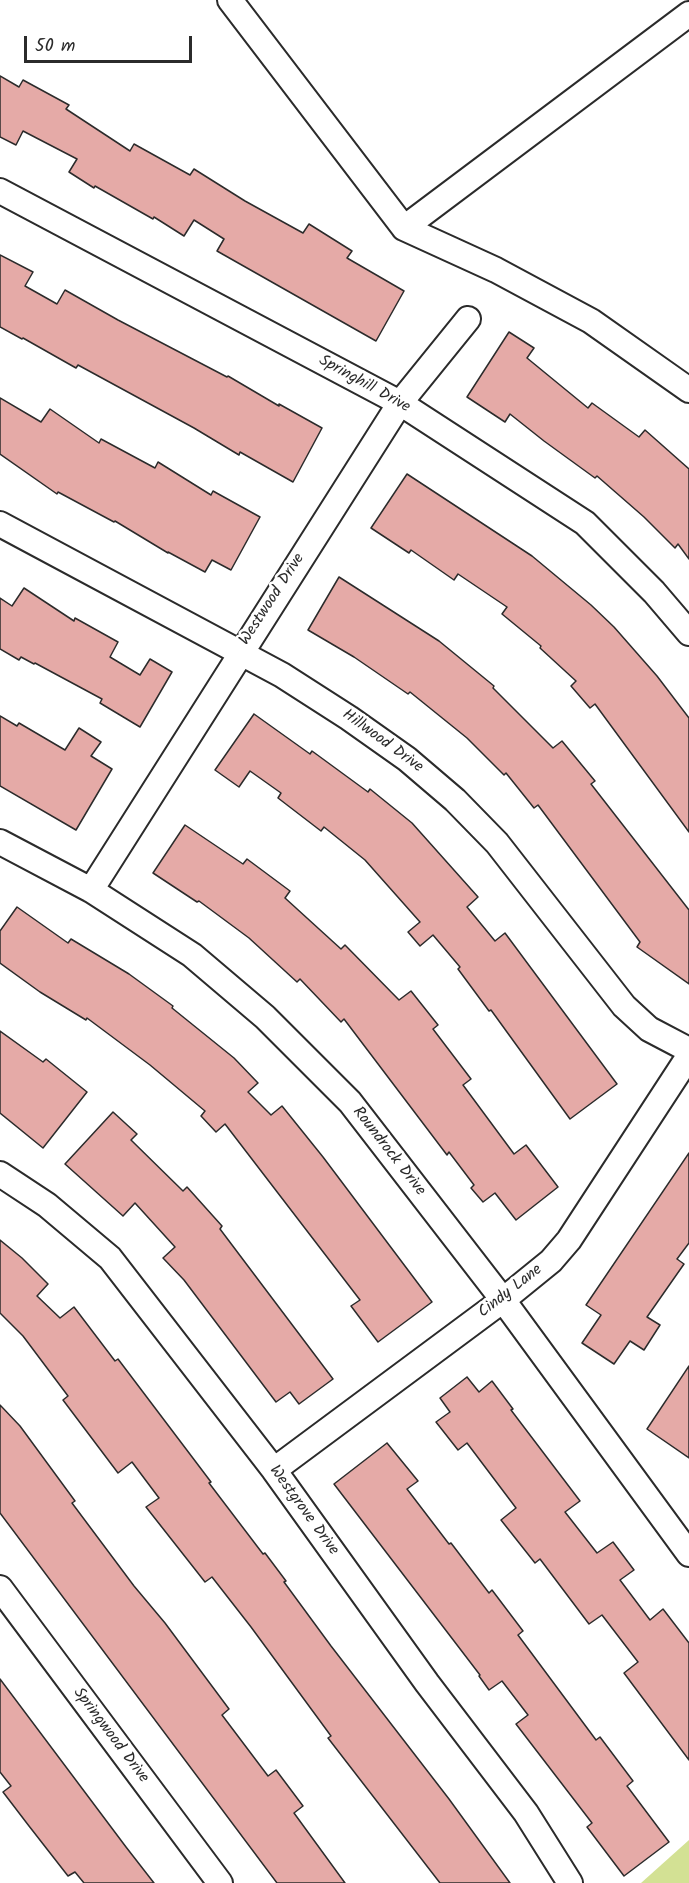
<!DOCTYPE html>
<html>
<head>
<meta charset="utf-8">
<style>
	body { margin:0 }
	#map { position:relative; width:689px; height:1883px; overflow:hidden; background:#fff; font-family:Kalam,sans-serif }
	canvas { display:block }
	.scale { position:absolute; left:24px; top:36px; width:168px; height:27px; box-sizing:border-box; border:3px solid #2b2b2b; border-top:0; padding-left:8px; font-size:18px; line-height:21px; white-space:nowrap; color:#2b2b2b; -webkit-text-stroke:4px #fff; paint-order:stroke }
</style>
</head>
<body>
<div id="map">
<canvas width="689" height="1883"></canvas>
<div class="scale">50 m</div>
</div>
<script>
const c = document.querySelector('canvas').getContext('2d');
c.lineJoin = 'round';
function paint(path, color) {
  c.fillStyle = color;
  c.fill(path, 'evenodd');
}
function poly(rows) {
  const path = new Path2D();
  for (const r of rows) {
    path.moveTo(r[0], r[1]);
    for (let i = 2; i < r.length; i += 2) path.lineTo(r[i], r[i + 1]);
  }
  return path;
}
function stroke(path, color, width, dash) {
  c.strokeStyle = color;
  c.lineWidth = width;
  c.lineCap = dash ? 'butt' : 'round';
  c.setLineDash(dash || []);
  c.stroke(path);
}
function label(font, color, halo, rows, align = 'center') {
  c.font = font + ' Kalam,sans-serif';
  c.lineWidth = 5;
  c.setLineDash([]);
  c.textBaseline = 'middle';
  c.strokeStyle = halo;
  c.fillStyle = color;
  for (const [text, x, y, turn = 0] of rows) {
    c.save();
    c.translate(x, y);
    c.rotate((+turn || 0) * Math.PI / 180);
    c.textAlign = isNaN(turn) ? turn : align;
    if (halo) c.strokeText(text, 0, 0);
    c.fillText(text, 0, 0);
    c.restore();
  }
}
paint(poly([
	[689,1840,689,1883,641,1883]
]), '#d3e194');
const building = poly([
	[0,76,19,87,23,80,69,105,66,109,130,151,134,144,190,175,194,169,245,201,303,233,309,224,352,251,347,258,404,291,376,341,217,251,224,239,194,220,184,236,154,217,153,219,95,186,94,188,69,172,77,159,23,131,16,145,0,137,0,76],
	[0,255,33,272,25,286,57,304,65,290,118,320,227,377,228,376,279,406,279,404,322,428,293,482,240,452,239,455,194,428,78,365,76,368,23,338,22,339,0,327,0,255],
	[509,332,534,348,527,358,588,408,592,403,639,437,645,430,689,469,689,559,678,544,675,548,644,517,597,476,595,478,544,441,510,414,505,422,467,397,509,332],
	[0,398,41,422,50,409,99,443,101,439,155,468,158,462,211,495,213,491,260,517,231,570,212,560,205,572,168,552,168,553,115,521,114,522,58,492,57,494,0,454,0,398],
	[407,474,532,556,591,605,614,627,657,676,689,718,689,832,595,704,590,708,571,686,576,681,540,648,541,646,502,614,507,607,458,574,454,580,411,550,409,553,371,528,407,474],
	[339,577,439,641,494,686,493,688,553,748,562,741,595,781,591,784,689,910,689,984,637,947,640,942,538,805,534,808,506,773,504,775,467,738,410,692,408,694,354,657,308,630,339,577],
	[24,588,74,621,75,618,118,642,110,657,140,675,150,659,172,672,140,727,100,703,102,699,35,663,34,664,21,657,19,660,0,649,0,598,12,606,24,588],
	[254,714,310,754,312,751,368,792,370,789,412,823,478,897,467,907,495,941,505,933,617,1084,570,1119,491,1010,489,1011,458,969,460,967,433,935,420,946,408,932,420,922,365,860,324,827,321,831,278,798,281,793,250,771,239,787,215,770,254,714],
	[0,716,17,726,19,723,65,750,79,728,101,742,91,756,112,769,76,830,0,786,0,716],
	[185,825,243,864,247,859,290,891,285,898,341,949,345,945,399,1000,411,991,438,1025,433,1029,471,1079,463,1085,514,1154,526,1145,558,1187,516,1220,495,1193,483,1202,471,1188,474,1185,449,1152,447,1155,344,1019,341,1022,300,979,297,982,249,938,199,901,197,902,153,873,185,825],
	[17,907,68,943,71,939,129,974,173,1006,172,1008,234,1058,258,1083,248,1092,271,1115,282,1106,323,1157,432,1302,378,1342,351,1306,360,1300,225,1124,216,1132,201,1116,205,1111,150,1065,87,1018,86,1020,40,992,0,963,0,931,17,907],
	[0,1031,43,1062,46,1059,87,1092,43,1148,0,1113,0,1031],
	[113,1112,137,1134,131,1140,183,1191,187,1187,222,1226,220,1229,333,1379,299,1404,290,1392,276,1402,184,1280,163,1258,175,1247,135,1203,123,1216,65,1164,113,1112],
	[689,1153,689,1243,677,1259,684,1264,647,1317,660,1325,644,1350,630,1341,614,1364,582,1343,601,1315,586,1305,689,1153],
	[0,1240,22,1258,48,1284,37,1296,60,1318,74,1307,115,1361,118,1359,211,1482,209,1483,263,1554,265,1553,286,1581,284,1582,331,1646,449,1799,510,1883,440,1883,328,1738,331,1736,251,1627,212,1577,205,1582,146,1507,159,1498,132,1462,118,1473,63,1400,68,1396,23,1336,0,1313,0,1240],
	[689,1366,689,1458,647,1429,689,1366],
	[467,1377,479,1392,492,1381,513,1409,511,1410,580,1501,565,1512,597,1553,613,1542,634,1570,620,1580,650,1620,663,1609,689,1643,689,1760,624,1673,638,1662,602,1615,589,1624,540,1559,535,1563,501,1520,516,1508,467,1443,458,1450,436,1422,450,1412,440,1398,467,1377],
	[0,1405,20,1426,75,1501,72,1503,134,1586,165,1623,229,1709,222,1715,268,1776,276,1770,303,1806,294,1813,345,1883,277,1883,0,1513,0,1405],
	[387,1443,418,1481,407,1489,449,1544,451,1543,489,1593,492,1590,523,1631,518,1635,596,1740,600,1737,633,1781,627,1786,669,1842,624,1876,587,1827,592,1823,516,1724,528,1715,502,1681,489,1690,479,1676,480,1675,334,1484,387,1443],
	[0,1679,126,1847,154,1883,84,1883,75,1872,68,1876,29,1826,3,1792,11,1786,0,1772,0,1679]
]);
paint(building, '#e5aaa7');
stroke(building, '#2b2b2b', 1.5);
const minor = poly([
	[230,0,404,228,689,14],
	[0,191,400,403,585,523,654,592,689,633],
	[404,228,496,270,591,321,689,390],
	[0,524,282,675,349,718,407,759,455,800,497,843,624,1006,649,1029,689,1050],
	[0,842,91,890,192,955,265,1017,350,1102,503,1300,689,1554],
	[91,890,400,403,468,319],
	[0,1174,47,1205,110,1258,274,1470,427,1683,526,1813,570,1883],
	[274,1470,503,1300,551,1261,569,1240,689,1056],
	[0,1588,220,1883]
]);
stroke(minor, '#2b2b2b', 28);
stroke(minor, '#fff', 24);
label('16px', '#2b2b2b', '#fff', [
	["Springhill Drive",364,385,29],
	["Westwood Drive",273,600,-57],
	["Hillwood Drive",382,742,36],
	["Roundrock Drive",388,1152,52],
	["Cindy Lane",511,1292,-38],
	["Westgrove Drive",303,1511,54],
	["Springwood Drive",110,1736,53]
]);
</script>
</body>
</html>
